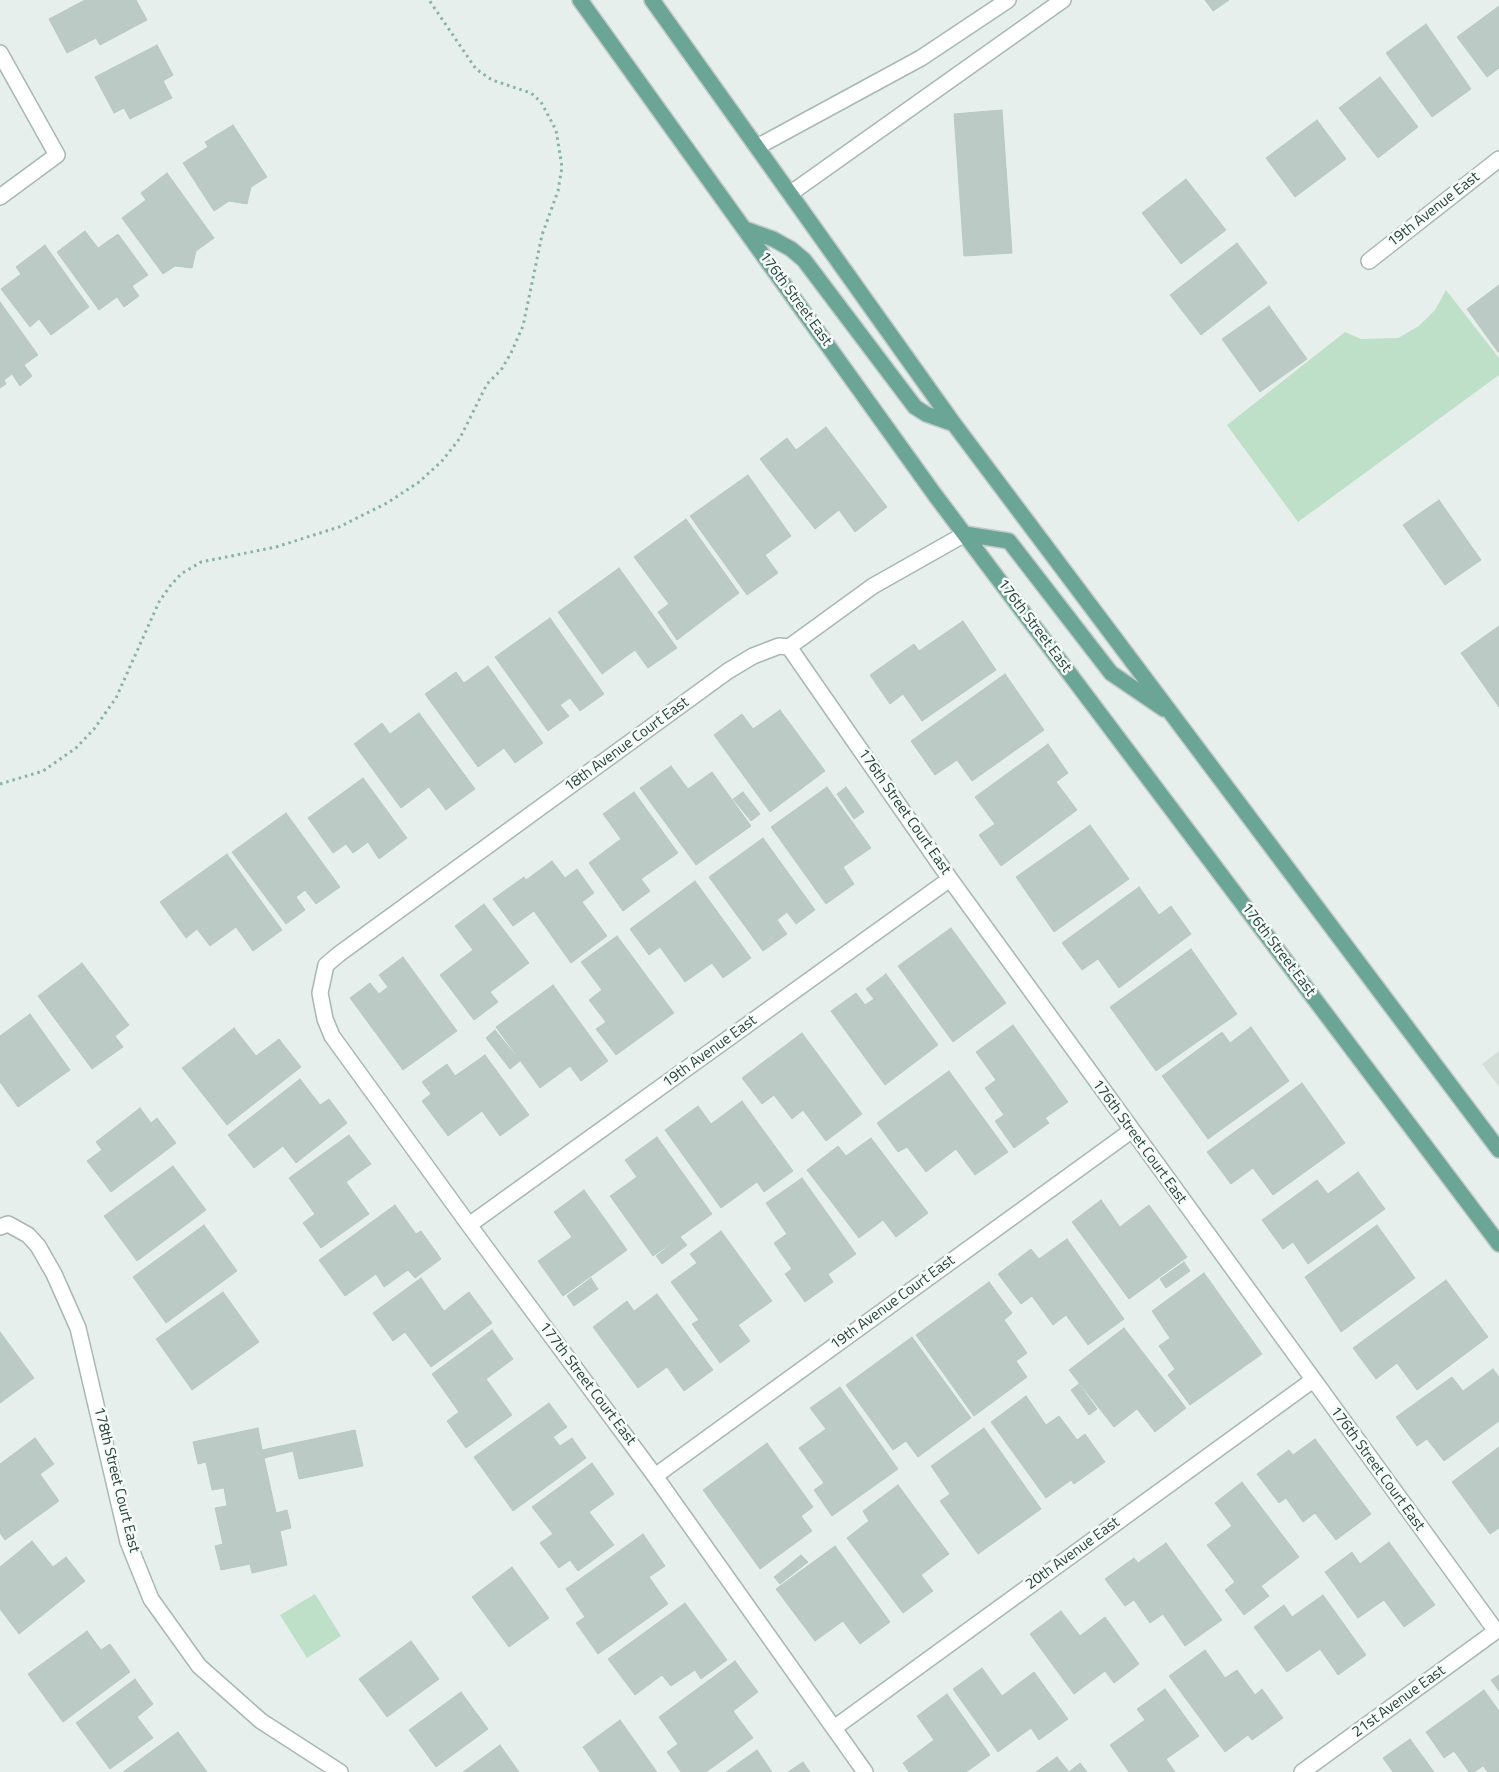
<!DOCTYPE html>
<html>
<head>
<meta charset="utf-8">
<style>
	body { margin:0 }
	canvas { display:block; background:#e6efeb }
</style>
</head>
<body>
<canvas width="1499" height="1772"></canvas>
<script>
const c = document.querySelector('canvas').getContext('2d');
c.lineJoin = 'round';
function paint(path, color) {
  c.fillStyle = color;
  c.fill(path, 'evenodd');
}
function poly(rows) {
  const path = new Path2D();
  for (const r of rows) {
    path.moveTo(r[0], r[1]);
    for (let i = 2; i < r.length; i += 2) path.lineTo(r[i], r[i + 1]);
  }
  return path;
}
function stroke(path, color, width, dash) {
  c.strokeStyle = color;
  c.lineWidth = width;
  c.lineCap = dash ? 'butt' : 'round';
  c.setLineDash(dash || []);
  c.stroke(path);
}
function label(font, color, halo, rows, align = 'center') {
  c.font = font + ' "Titillium Web",sans-serif';
  c.lineWidth = 5;
  c.setLineDash([]);
  c.textBaseline = 'middle';
  c.strokeStyle = halo;
  c.fillStyle = color;
  for (const [text, x, y, turn = 0] of rows) {
    c.save();
    c.translate(x, y);
    c.rotate((+turn || 0) * Math.PI / 180);
    c.textAlign = isNaN(turn) ? turn : align;
    if (halo) c.strokeText(text, 0, 0);
    c.fillText(text, 0, 0);
    c.restore();
  }
}
paint(poly([
	[1499,1051,1499,1087,1482,1064]
]), '#d4dfda');
paint(poly([
	[1446,290,1499,358,1499,375,1298,522,1227,425,1345,332,1361,339,1398,338,1419,326,1435,310],
	[315,1594,341,1636,307,1658,280,1615]
]), '#bfe0c8');
const building = poly([
	[85,0,136,0,147,20,100,45,96,38,67,53,49,19,85,0],
	[1205,0,1229,0,1213,11,1205,0],
	[1499,6,1499,68,1487,77,1457,37,1499,6],
	[1426,24,1471,89,1432,117,1386,53,1426,24],
	[157,45,173,75,163,81,172,98,130,119,124,108,114,113,95,77,157,45],
	[1380,77,1418,127,1378,158,1339,108,1380,77],
	[1002,110,1012,253,964,256,954,114,1002,110],
	[1317,120,1346,159,1295,197,1266,158,1317,120],
	[233,125,267,177,251,187,247,204,229,201,214,211,183,163,208,147,205,142,233,125],
	[167,173,214,238,196,251,192,268,175,266,163,274,122,218,146,200,141,193,167,173],
	[1186,179,1226,230,1181,264,1142,213,1186,179],
	[85,231,98,248,118,234,148,275,132,286,139,296,124,307,117,297,99,310,57,252,85,231],
	[1237,243,1267,283,1201,335,1170,295,1237,243],
	[45,245,89,307,51,335,39,319,30,327,1,289,21,274,16,267,45,245],
	[1499,285,1499,352,1498,352,1467,309,1499,285],
	[0,302,38,355,24,365,32,376,20,386,12,374,4,380,6,384,0,388,0,302],
	[1269,306,1307,359,1260,392,1222,339,1269,306],
	[826,427,887,507,855,532,839,510,815,529,760,459,787,438,796,450,826,427],
	[748,475,791,536,765,555,778,573,747,595,690,516,748,475],
	[1439,500,1481,560,1445,585,1403,525,1439,500],
	[686,519,739,593,677,640,658,612,669,604,634,557,686,519],
	[619,568,677,648,648,668,635,650,602,674,558,612,619,568],
	[550,618,604,694,580,711,570,698,560,705,569,716,548,731,495,657,550,618],
	[963,621,996,670,922,721,903,694,890,704,870,675,914,644,919,651,963,621],
	[1499,626,1499,707,1461,653,1499,626],
	[488,666,543,743,515,763,504,748,478,767,425,694,456,672,464,683,488,666],
	[1005,674,1044,730,972,781,957,760,935,775,911,741,1005,674],
	[780,710,825,771,770,812,714,735,742,714,753,729,780,710],
	[419,713,475,789,446,810,429,787,401,808,354,744,382,723,390,734,419,713],
	[1048,744,1068,773,1056,782,1077,810,1001,866,979,835,995,824,975,797,1048,744],
	[671,766,688,789,712,772,751,826,696,865,640,788,671,766],
	[363,778,407,838,379,859,368,842,353,853,346,844,333,853,308,818,363,778],
	[827,787,871,848,843,867,854,884,826,904,771,827,827,787],
	[846,787,864,812,854,819,837,794,846,787],
	[634,792,678,853,641,879,650,891,623,911,589,863,621,839,603,814,634,792],
	[743,792,760,814,751,821,733,799,743,792],
	[286,813,340,887,316,904,305,890,296,897,305,910,286,924,232,852,286,813],
	[1090,825,1129,879,1054,932,1016,877,1090,825],
	[763,838,815,910,796,924,787,912,777,920,787,934,763,951,709,877,763,838],
	[227,854,282,930,253,951,236,927,210,946,197,929,186,938,160,902,227,854],
	[552,861,565,878,577,869,594,893,582,902,607,936,571,963,534,911,513,926,493,899,524,877,526,880,552,861],
	[695,881,751,958,723,978,712,963,685,982,660,947,649,955,630,929,695,881],
	[1139,887,1159,915,1171,906,1191,934,1119,988,1098,959,1082,970,1062,943,1139,887],
	[484,904,529,963,490,992,498,1002,474,1020,440,975,473,950,455,926,484,904],
	[951,928,1006,1003,953,1042,898,966,951,928],
	[617,936,674,1013,616,1055,596,1029,606,1022,589,1000,602,990,581,962,617,936],
	[1191,949,1237,1014,1156,1071,1110,1007,1191,949],
	[403,957,457,1031,403,1070,350,998,370,983,379,994,388,987,379,975,403,957],
	[82,963,129,1025,115,1036,123,1047,92,1069,38,996,82,963],
	[886,974,938,1045,885,1085,831,1011,856,993,865,1005,874,999,866,989,886,974],
	[553,985,608,1061,581,1081,570,1066,540,1088,496,1027,553,985],
	[30,1014,70,1070,18,1107,0,1082,0,1036,30,1014],
	[1013,1025,1068,1102,1045,1118,1049,1123,1014,1148,995,1121,1004,1115,985,1088,996,1080,976,1052,1013,1025],
	[1251,1027,1289,1081,1208,1139,1162,1076,1222,1032,1230,1043,1251,1027],
	[234,1028,256,1056,279,1039,301,1067,227,1125,182,1068,234,1028],
	[495,1030,520,1061,510,1069,486,1038,495,1030],
	[802,1033,862,1114,826,1141,803,1110,792,1119,774,1095,762,1104,742,1078,802,1033],
	[485,1055,529,1115,500,1136,482,1111,448,1136,422,1101,431,1094,422,1082,447,1064,455,1076,485,1055],
	[949,1071,1008,1152,975,1175,956,1149,926,1172,907,1147,898,1152,877,1123,949,1071],
	[300,1079,320,1105,329,1099,347,1123,296,1163,283,1146,254,1168,228,1135,300,1079],
	[1302,1083,1345,1143,1273,1195,1253,1168,1231,1184,1207,1152,1302,1083],
	[742,1101,793,1171,764,1192,757,1182,721,1208,665,1130,698,1106,711,1124,742,1101],
	[140,1108,151,1123,157,1118,176,1143,111,1192,87,1161,102,1150,96,1142,140,1108],
	[349,1135,371,1164,346,1182,369,1214,321,1248,303,1223,315,1214,289,1178,349,1135],
	[657,1137,712,1214,653,1256,610,1196,637,1177,625,1160,657,1137],
	[871,1138,928,1213,896,1237,883,1220,859,1238,807,1170,838,1146,846,1156,871,1138],
	[173,1166,206,1210,137,1261,104,1216,173,1166],
	[1358,1172,1385,1209,1308,1264,1293,1242,1283,1249,1262,1220,1317,1180,1328,1194,1358,1172],
	[802,1178,856,1254,828,1274,833,1282,805,1302,785,1274,792,1269,774,1243,787,1234,766,1203,802,1178],
	[584,1190,627,1250,563,1296,538,1261,572,1237,554,1212,584,1190],
	[1101,1200,1120,1227,1149,1205,1187,1257,1129,1299,1072,1222,1101,1200],
	[395,1205,416,1234,421,1231,441,1259,415,1278,408,1270,384,1287,376,1274,345,1296,319,1260,395,1205],
	[204,1225,237,1271,166,1323,133,1277,204,1225],
	[1377,1225,1415,1278,1341,1332,1305,1277,1377,1225],
	[721,1231,772,1301,738,1325,750,1341,720,1363,692,1324,699,1320,671,1282,697,1263,690,1254,721,1231],
	[680,1237,687,1245,662,1264,656,1256,680,1237],
	[1067,1239,1124,1319,1088,1345,1066,1315,1053,1325,1032,1296,1021,1304,998,1274,1031,1249,1039,1259,1067,1239],
	[1184,1262,1190,1271,1166,1288,1160,1279,1184,1262],
	[1204,1273,1262,1354,1190,1405,1168,1375,1175,1369,1159,1346,1170,1338,1152,1311,1204,1273],
	[421,1278,444,1311,469,1292,492,1323,431,1367,405,1332,393,1341,373,1313,421,1278],
	[591,1278,598,1289,574,1306,567,1296,591,1278],
	[1446,1280,1488,1337,1417,1390,1397,1363,1376,1379,1353,1348,1446,1280],
	[989,1282,1012,1313,1004,1320,1027,1353,1016,1361,1027,1377,974,1416,916,1335,989,1282],
	[223,1292,259,1342,192,1390,156,1339,223,1292],
	[657,1294,713,1370,684,1391,667,1367,638,1388,593,1327,627,1301,634,1311,657,1294],
	[1124,1328,1186,1408,1155,1432,1137,1409,1114,1427,1069,1370,1124,1328],
	[492,1330,513,1359,486,1379,512,1415,466,1448,447,1421,459,1412,432,1374,492,1330],
	[0,1332,34,1378,0,1403,0,1332],
	[912,1337,971,1418,918,1457,906,1441,893,1450,846,1385,912,1337],
	[1493,1369,1499,1377,1499,1421,1444,1461,1427,1439,1417,1446,1396,1417,1452,1377,1463,1391,1493,1369],
	[1079,1384,1097,1409,1089,1415,1071,1390,1079,1384],
	[840,1387,898,1469,832,1516,814,1490,824,1483,799,1448,826,1429,810,1408,840,1387],
	[1026,1396,1046,1425,1059,1416,1077,1440,1085,1434,1105,1462,1074,1484,1071,1480,1046,1498,991,1422,1026,1396],
	[549,1403,567,1427,553,1437,560,1446,572,1438,586,1458,513,1511,474,1457,549,1403],
	[258,1428,262,1450,355,1430,363,1466,299,1479,293,1451,264,1458,276,1513,287,1510,291,1528,280,1531,287,1565,252,1573,250,1564,221,1570,215,1546,223,1544,215,1508,227,1506,224,1488,212,1490,206,1462,198,1464,193,1442,258,1428],
	[984,1428,1041,1509,978,1554,940,1501,950,1494,931,1466,984,1428],
	[35,1438,54,1464,40,1474,59,1501,5,1540,0,1533,0,1464,35,1438],
	[1315,1439,1371,1514,1336,1540,1315,1513,1303,1522,1286,1498,1279,1503,1257,1474,1289,1450,1293,1455,1315,1439],
	[767,1443,813,1507,801,1516,812,1531,760,1569,703,1490,767,1443],
	[1499,1447,1499,1528,1490,1534,1452,1482,1499,1447],
	[592,1463,614,1494,589,1512,614,1545,578,1571,570,1560,559,1568,540,1543,553,1534,532,1507,592,1463],
	[1242,1482,1299,1557,1261,1586,1269,1596,1244,1615,1225,1590,1235,1582,1207,1545,1232,1526,1215,1503,1242,1482],
	[898,1485,949,1554,921,1575,933,1591,903,1613,847,1538,869,1521,863,1511,898,1485],
	[643,1534,665,1566,649,1577,668,1604,598,1654,576,1623,585,1617,566,1589,643,1534],
	[32,1541,53,1567,66,1557,85,1581,19,1634,0,1609,0,1567,32,1541],
	[1389,1542,1435,1605,1404,1627,1384,1600,1358,1618,1325,1572,1352,1552,1360,1564,1389,1542],
	[1166,1543,1222,1620,1185,1646,1163,1614,1150,1623,1134,1600,1125,1606,1105,1579,1134,1558,1138,1563,1166,1543],
	[835,1546,890,1622,860,1644,843,1621,815,1641,776,1589,835,1546],
	[801,1555,808,1562,780,1584,774,1577,801,1555],
	[512,1567,549,1618,509,1647,472,1597,512,1567],
	[1323,1595,1366,1655,1338,1675,1320,1649,1287,1672,1254,1627,1284,1605,1292,1617,1323,1595],
	[685,1603,727,1660,701,1679,695,1670,671,1686,662,1675,635,1695,608,1659,685,1603],
	[1061,1611,1080,1636,1105,1617,1139,1664,1114,1683,1105,1671,1074,1694,1030,1634,1061,1611],
	[87,1631,101,1650,110,1644,130,1672,63,1722,28,1674,87,1631],
	[411,1641,439,1679,387,1717,359,1679,411,1641],
	[1205,1650,1225,1678,1237,1670,1255,1695,1262,1689,1283,1718,1252,1740,1248,1735,1225,1752,1169,1676,1205,1650],
	[735,1661,758,1692,733,1711,753,1738,706,1772,681,1772,667,1752,678,1744,659,1717,735,1661],
	[982,1668,1002,1696,1034,1672,1068,1719,1039,1740,1031,1728,998,1752,953,1689,982,1668],
	[1499,1675,1499,1691,1491,1680,1499,1675],
	[135,1679,153,1704,137,1717,153,1738,110,1769,76,1723,135,1679],
	[1165,1689,1199,1736,1166,1759,1175,1772,1129,1772,1110,1745,1145,1720,1137,1709,1165,1689],
	[1484,1690,1499,1711,1499,1772,1488,1772,1483,1766,1474,1772,1469,1772,1454,1751,1444,1758,1426,1732,1484,1690],
	[461,1692,488,1729,436,1767,409,1730,461,1692],
	[947,1694,990,1755,966,1772,909,1772,903,1763,934,1740,917,1716,947,1694],
	[620,1720,657,1772,600,1772,583,1747,620,1720],
	[178,1732,207,1772,123,1772,178,1732],
	[1410,1739,1434,1772,1393,1772,1383,1758,1410,1739],
	[500,1745,519,1772,463,1772,500,1745],
	[757,1750,772,1772,726,1772,757,1750],
	[1057,1757,1069,1772,1080,1763,1087,1772,1036,1772,1057,1757],
	[803,1762,810,1772,788,1772,803,1762]
]);
paint(building, '#bbcac4');
stroke(building, '#b8c9c2', 1);
const minor = poly([
	[0,53,57,155,0,197],
	[757,147,921,58,1008,0],
	[791,193,1063,0],
	[1369,261,1499,159],
	[789,647,950,879,1496,1631,1302,1772],
	[469,1225,950,879],
	[0,1227,8,1224,28,1235,38,1246,54,1274,78,1328,128,1542,151,1599,199,1666,261,1721,340,1772],
	[655,1476,1131,1131],
	[834,1728,1313,1380],
	[865,1772,655,1476,469,1225,332,1036,325,1019,320,993,326,965,339,954,728,671,753,656,779,646,789,647,873,586,965,534]
]);
const major = poly([
	[580,0,935,495,1499,1244],
	[652,0,954,424,1499,1150],
	[745,229,773,239,791,249,804,260,915,407,926,414,954,424],
	[965,534,1009,541,1111,673,1164,709]
]);
stroke(minor, '#a8b8b2', 18);
stroke(major, '#c2cac8', 18);
stroke(poly([
	[0,784,43,771,76,748,94,729,116,698,159,602,170,586,181,574,201,562,276,547,339,527,387,503,419,482,442,461,460,438,487,384,501,370,511,353,523,326,542,235,558,191,562,167,556,130,541,102,531,93,492,80,476,69,429,0]
]), '#86b3a5', 3, [2.5, 4]);
stroke(minor, '#fff', 15);
stroke(major, '#6aa596', 15);
label('15px', '#24423a', '#f7fbf9', [
	["19th Avenue East",1434,210,-38],
	["176th Street East",795,299,54],
	["176th Street East",1034,626,53],
	["18th Avenue Court East",627,745,-36],
	["176th Street Court East",904,812,55],
	["176th Street East",1278,950,53],
	["19th Avenue East",710,1052,-36],
	["176th Street Court East",1139,1142,54],
	["19th Avenue Court East",893,1303,-36],
	["177th Street Court East",587,1384,53],
	["176th Street Court East",1377,1469,54],
	["178th Street Court East",116,1480,76],
	["20th Avenue East",1073,1554,-36],
	["21st Avenue East",1399,1702,-36]
]);
</script>
</body>
</html>
